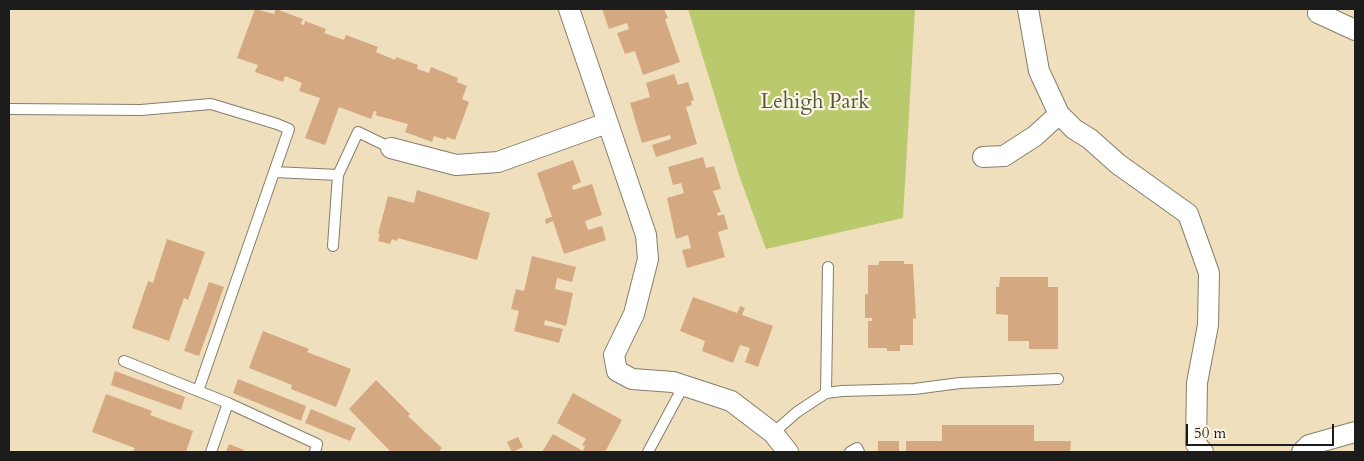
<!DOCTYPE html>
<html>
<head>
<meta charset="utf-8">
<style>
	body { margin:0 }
	#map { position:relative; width:1364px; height:461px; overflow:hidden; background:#efdfbd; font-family:Cardo,serif }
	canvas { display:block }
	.frame { position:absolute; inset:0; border:10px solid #1c1c1c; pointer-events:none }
	.scale { position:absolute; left:1186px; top:424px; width:148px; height:22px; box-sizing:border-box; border:2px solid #1c1c1c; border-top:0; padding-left:6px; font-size:15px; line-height:18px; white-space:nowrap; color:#1c1c1c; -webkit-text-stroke:4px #fcf5e5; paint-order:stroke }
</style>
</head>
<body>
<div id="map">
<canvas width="1364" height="461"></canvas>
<div class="frame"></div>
<div class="scale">50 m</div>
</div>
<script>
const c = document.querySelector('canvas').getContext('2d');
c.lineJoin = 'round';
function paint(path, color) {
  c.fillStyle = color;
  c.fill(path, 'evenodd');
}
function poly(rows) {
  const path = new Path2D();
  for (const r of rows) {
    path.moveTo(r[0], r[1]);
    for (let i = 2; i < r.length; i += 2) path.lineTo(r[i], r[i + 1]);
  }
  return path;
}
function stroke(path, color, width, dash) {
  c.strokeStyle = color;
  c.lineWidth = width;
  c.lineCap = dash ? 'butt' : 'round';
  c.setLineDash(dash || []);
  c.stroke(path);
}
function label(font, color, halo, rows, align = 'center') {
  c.font = font + ' Cardo,serif';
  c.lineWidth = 4.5;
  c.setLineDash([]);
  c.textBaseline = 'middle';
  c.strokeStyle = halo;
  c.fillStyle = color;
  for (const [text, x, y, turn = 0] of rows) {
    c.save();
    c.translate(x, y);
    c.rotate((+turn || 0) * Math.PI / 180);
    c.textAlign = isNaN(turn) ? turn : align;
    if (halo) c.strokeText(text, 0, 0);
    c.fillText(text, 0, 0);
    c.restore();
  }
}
paint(poly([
	[688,9,915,9,903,218,766,249,739,175]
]), '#b9c96b');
paint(poly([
	[255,9,274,14,276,9,303,19,301,24,304,25,305,21,326,29,324,33,344,40,346,35,378,47,376,52,395,60,396,57,418,65,417,69,429,73,431,67,458,78,457,82,467,86,462,99,469,102,455,140,447,137,446,140,434,136,432,142,405,132,408,124,375,115,377,112,374,111,371,119,339,107,325,145,305,138,320,98,299,91,302,83,285,76,283,82,255,72,258,65,237,58],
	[602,9,664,9,668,18,665,19,680,62,643,75,635,51,625,54,617,33,629,29,627,23,609,29],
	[674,74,678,85,688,82,694,100,691,101,692,105,686,107,697,144,656,157,652,145,671,139,670,135,642,143,630,103,650,97,646,83],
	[703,157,706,168,714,166,721,189,713,191,721,212,717,213,718,216,724,214,728,229,718,232,725,257,687,268,682,250,691,248,688,235,676,239,667,198,684,193,681,183,673,185,668,167],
	[573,160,581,182,572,186,573,190,592,184,602,215,585,221,588,230,602,226,606,240,564,254,553,221,546,224,545,219,552,217,537,173],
	[417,190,490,213,477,260,398,238,397,241,392,239,390,244,378,241,380,234,378,234,388,196,414,203],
	[167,239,205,252,188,300,184,298,169,341,132,328,148,281,153,283],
	[532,256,576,267,572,282,557,278,555,289,573,293,566,326,545,320,544,325,563,329,559,343,514,331,519,311,511,309,516,289,524,291],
	[879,261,904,261,904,264,913,264,916,319,913,318,913,345,900,345,900,351,887,351,887,348,868,348,868,321,872,321,872,318,865,318,865,294,868,294,868,265,879,265],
	[1000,277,1048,277,1048,287,1058,287,1058,349,1029,349,1029,341,1008,341,1008,315,996,314,996,287,999,287],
	[209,282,224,287,199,356,184,351],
	[693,297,737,313,740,306,745,308,742,315,773,326,758,367,745,362,750,348,740,345,733,363,702,351,705,341,680,331],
	[263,331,309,349,307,352,351,369,336,407,291,389,292,385,249,368],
	[115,371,185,397,181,410,111,385],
	[238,379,306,406,301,421,233,393],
	[376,380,410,414,408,416,442,448,438,452,391,452,349,409],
	[573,393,622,420,605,452,542,452,553,434,583,451,585,446,582,445,586,439,557,423],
	[106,394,152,411,150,415,193,431,186,452,137,452,133,451,135,448,92,432],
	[311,409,356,428,350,441,305,423],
	[942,425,1034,425,1034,441,1071,441,1070,452,906,452,906,441,942,441],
	[518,437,523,447,512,452,507,442],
	[878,441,899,441,899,451,878,452],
	[229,444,244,450,243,452,226,452]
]), '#d4a981');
const lane = poly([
	[9,109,141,110,211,104,277,124,289,129,198,391],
	[274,172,338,175,333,246],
	[338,175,358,132,391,148],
	[124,361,228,403],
	[826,393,828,267],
	[773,433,797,412,826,393,842,391,914,389,960,383,1058,379],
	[211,452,228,403,317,444,315,452],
	[648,452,684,385],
	[850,452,857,448,859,452]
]);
const street = poly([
	[569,9,646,235,648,259,634,314,614,355,617,371,632,379,673,382,731,401,773,433,788,452],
	[1028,9,1039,71,1059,114,1074,129,1090,139,1118,164,1188,214,1209,273,1208,325,1197,383,1196,444,1203,452],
	[1318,13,1355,30],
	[391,148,456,165,498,162,607,123],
	[983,157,1004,156,1035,136,1059,114],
	[1302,452,1309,445,1355,432]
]);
stroke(lane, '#867e6c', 12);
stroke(street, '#867e6c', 22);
stroke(lane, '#fff', 10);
stroke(street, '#fff', 20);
label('21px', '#535938', '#fcf5e5', [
	["Lehigh Park",815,103]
]);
</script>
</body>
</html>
